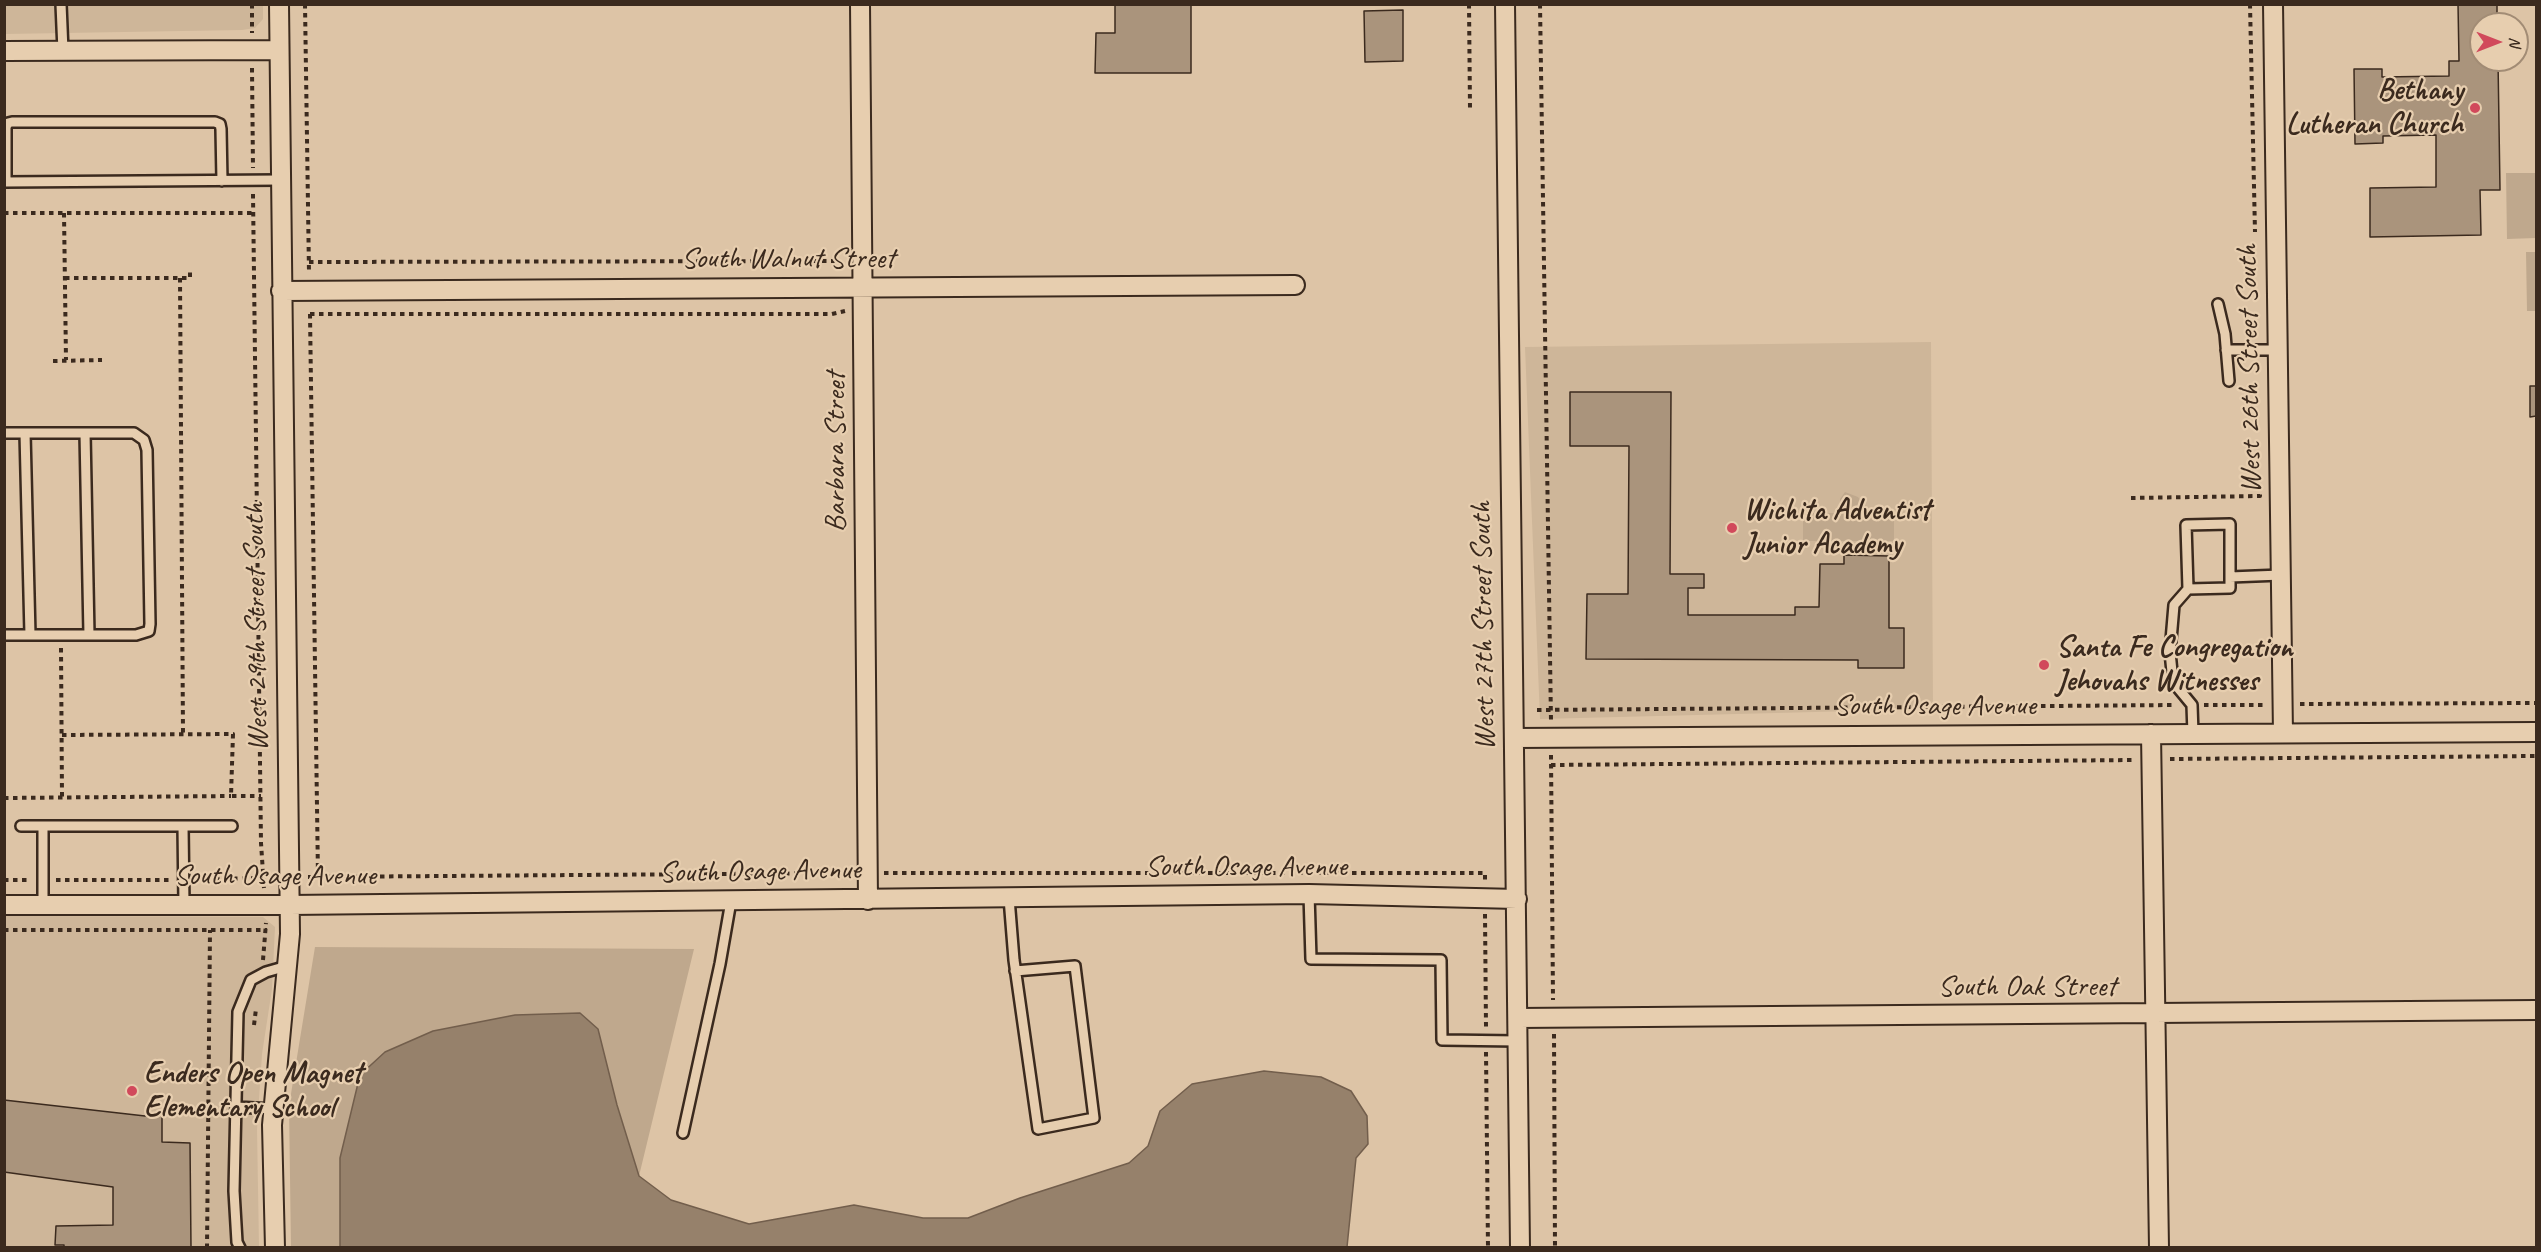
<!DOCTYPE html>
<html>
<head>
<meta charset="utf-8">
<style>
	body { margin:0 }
	#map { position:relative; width:2541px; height:1252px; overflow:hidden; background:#ddc4a6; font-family:Caveat,sans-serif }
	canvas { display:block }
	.frame { position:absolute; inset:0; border:6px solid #3b2a1e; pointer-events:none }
	.north { position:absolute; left:2469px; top:12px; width:60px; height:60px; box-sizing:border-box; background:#e7ceaf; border:2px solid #a28c75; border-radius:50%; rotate:90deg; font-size:16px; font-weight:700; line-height:24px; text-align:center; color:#3b2a1e }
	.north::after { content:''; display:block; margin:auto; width:21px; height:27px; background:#d1495b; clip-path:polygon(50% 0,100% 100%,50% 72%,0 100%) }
</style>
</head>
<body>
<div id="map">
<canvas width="2541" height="1252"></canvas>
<div class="frame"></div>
<div class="north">N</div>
</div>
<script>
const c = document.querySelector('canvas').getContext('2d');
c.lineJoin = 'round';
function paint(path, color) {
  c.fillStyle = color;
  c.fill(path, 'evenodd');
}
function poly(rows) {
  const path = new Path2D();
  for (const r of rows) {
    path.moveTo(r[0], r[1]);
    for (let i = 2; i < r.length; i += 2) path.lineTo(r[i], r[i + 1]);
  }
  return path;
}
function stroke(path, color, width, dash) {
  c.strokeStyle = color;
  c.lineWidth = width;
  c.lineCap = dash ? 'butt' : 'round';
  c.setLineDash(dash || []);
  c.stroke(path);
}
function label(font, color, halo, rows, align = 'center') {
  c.font = font + ' Caveat,sans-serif';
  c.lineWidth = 4.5;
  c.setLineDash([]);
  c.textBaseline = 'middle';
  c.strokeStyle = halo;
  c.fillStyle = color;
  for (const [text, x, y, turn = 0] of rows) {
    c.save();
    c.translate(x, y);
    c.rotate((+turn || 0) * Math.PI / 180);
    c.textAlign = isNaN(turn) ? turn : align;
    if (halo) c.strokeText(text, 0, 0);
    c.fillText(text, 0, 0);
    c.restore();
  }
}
paint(poly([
	[4,5,263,5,263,19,255,28,242,30,5,34],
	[1931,342,1933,709,1540,719,1525,347],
	[5,916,263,917,275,927,272,989,262,1054,257,1129,259,1247,5,1248]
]), '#ceb699');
paint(poly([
	[2506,173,2536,173,2536,238,2507,239],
	[2526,252,2536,252,2536,311,2527,311],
	[1845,492,1858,497,1860,500,1860,511,1894,512,1894,541,1803,541,1803,513,1841,513,1840,499],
	[315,947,694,949,639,1176,617,1105,515,1015,433,1031,385,1052,340,1158,340,1247,291,1248,289,1106]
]), '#bfa88d');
const water = poly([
	[580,1013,598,1029,617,1105,639,1176,671,1200,749,1224,854,1205,923,1218,968,1218,1020,1198,1129,1163,1148,1146,1160,1111,1192,1084,1264,1071,1321,1077,1351,1091,1367,1116,1368,1144,1356,1158,1347,1247,340,1247,340,1158,360,1075,385,1052,433,1031,515,1015,580,1013]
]);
paint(water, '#96816b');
stroke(water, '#725e4c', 1.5);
const building = poly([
	[1115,4,1191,4,1191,73,1095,73,1096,33,1115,33,1115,4],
	[2458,4,2497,4,2497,24,2481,24,2481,60,2498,60,2500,190,2480,190,2481,235,2370,237,2370,188,2436,187,2436,135,2383,136,2383,143,2355,144,2354,69,2382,69,2382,77,2449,76,2449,61,2459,61,2458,4],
	[1403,10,1403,61,1365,62,1364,11,1403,10],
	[2530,386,2536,386,2536,416,2530,417,2530,386],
	[1570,392,1671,392,1670,574,1704,574,1704,588,1688,588,1688,615,1795,615,1795,607,1819,607,1820,564,1844,564,1844,555,1889,556,1889,628,1904,628,1904,668,1858,668,1858,660,1586,659,1587,594,1628,594,1629,446,1570,446,1570,392],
	[4,1100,145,1116,162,1113,162,1142,190,1143,191,1248,64,1248,64,1245,55,1245,56,1226,113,1225,113,1187,4,1172,4,1100]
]);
paint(building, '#aa947c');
stroke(building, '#3b2a1e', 1.5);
const service = poly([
	[61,4,63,51],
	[4,182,280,180],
	[6,182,6,127,8,123,12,122,215,122,220,124,221,129,222,181],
	[2218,304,2225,334,2229,381],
	[2226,350,2278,350],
	[4,433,134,433,144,440,147,450,150,624,149,631,136,635,4,635],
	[25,433,30,635],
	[85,433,89,635],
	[2188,589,2230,588,2230,577],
	[2193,734,2192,705,2173,682,2170,652,2174,605,2188,589,2186,525,2230,524,2230,577,2281,575],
	[21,826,232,826],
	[43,826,43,905],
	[183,826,184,905],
	[1309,894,1311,959,1441,960,1442,1040,1518,1041],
	[1009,898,1014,960,1038,1129,1094,1118,1075,966,1015,971],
	[236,1107,274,1109],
	[683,1133,720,964,731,901],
	[240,1248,237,1242,234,1191,238,1012,251,980,266,972,287,966]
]);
const minor = poly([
	[860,4,868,900],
	[1505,4,1520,1248],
	[2273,4,2283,733],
	[4,51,279,50],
	[281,291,1295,285],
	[2151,734,2159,1248],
	[1515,738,2536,732],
	[4,905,290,905,1309,894,1517,899],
	[1518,1018,2536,1010],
	[275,1248,272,1125,290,934,279,4]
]);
stroke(service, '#3b2a1e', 14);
stroke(minor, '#3b2a1e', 22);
stroke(poly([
	[252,4,252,33],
	[305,4,309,273],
	[1469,4,1470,108],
	[1540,4,1551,721],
	[2250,4,2255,232],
	[252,68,253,168],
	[253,194,261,843,264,888],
	[4,213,253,213],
	[64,213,66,360],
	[309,262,834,261,842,268],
	[65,278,190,278,190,271],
	[180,278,183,734],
	[310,314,832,314,845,311],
	[310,314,318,877],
	[53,361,102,360],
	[2131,498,2260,496,2260,494],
	[61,648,62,797],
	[2300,704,2536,703],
	[2204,705,2266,705],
	[1537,710,2176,705],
	[62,735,233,734,231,796,261,796],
	[1551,755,1553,1000],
	[2170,759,2536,756],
	[1551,765,2135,760],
	[4,798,231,796],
	[884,873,1485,873,1485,880],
	[308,877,850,873],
	[197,879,271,878],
	[4,880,31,880],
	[56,880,172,880],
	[1485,914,1486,1027],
	[4,930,267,930],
	[263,960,266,923],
	[254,1025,256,1009],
	[1554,1034,1555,1248],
	[1486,1052,1488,1248],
	[207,1248,210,930]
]), '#3b2a1e', 4, [4.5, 4.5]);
stroke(service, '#e7ceaf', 9);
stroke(minor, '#e7ceaf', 18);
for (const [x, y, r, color] of [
	[2475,108,6,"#d1495b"],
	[1732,528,6,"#d1495b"],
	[2044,665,6,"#d1495b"],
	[132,1091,6,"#d1495b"]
]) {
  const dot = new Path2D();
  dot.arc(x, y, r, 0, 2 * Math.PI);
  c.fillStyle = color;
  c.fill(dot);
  stroke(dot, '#e7ceaf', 2);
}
label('bold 30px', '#3b2a1e', '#e7ceaf', [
	["Bethany",2463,91,"right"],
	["Lutheran Church",2463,125,"right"],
	["Wichita Adventist",1744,511],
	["Junior Academy",1744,545],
	["Santa Fe Congregation",2056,648],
	["Jehovahs Witnesses",2056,682],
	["Enders Open Magnet",144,1074],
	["Elementary School",144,1108]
], 'left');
label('30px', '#3b2a1e', '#e7ceaf', [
	["South Walnut Street",788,259],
	["West 26th Street South",2250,369,-91],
	["Barbara Street",836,452,-90],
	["West 27th Street South",1484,626,-91],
	["West 29th Street South",257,627,-91],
	["South Osage Avenue",1935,706],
	["South Osage Avenue",1246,867],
	["South Osage Avenue",760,872,-1],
	["South Osage Avenue",275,876],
	["South Oak Street",2027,987]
]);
</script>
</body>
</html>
